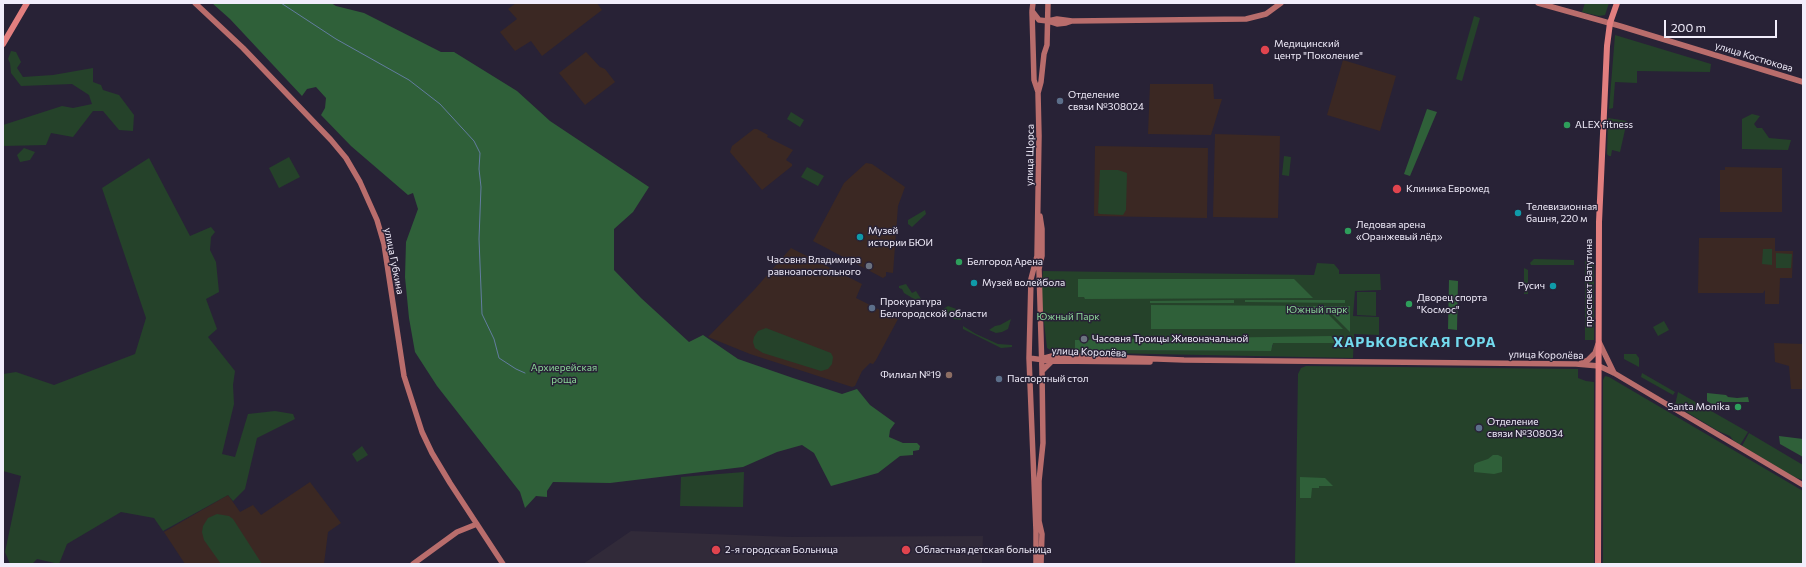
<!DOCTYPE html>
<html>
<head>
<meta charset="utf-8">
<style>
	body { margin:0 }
	#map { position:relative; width:1806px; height:567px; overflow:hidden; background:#282236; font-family:Commissioner,sans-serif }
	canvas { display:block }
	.frame { position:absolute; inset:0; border:4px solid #f1edfb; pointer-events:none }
	.scale { position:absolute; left:1664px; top:20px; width:113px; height:18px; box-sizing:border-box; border:2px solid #f1edfb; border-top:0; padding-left:5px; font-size:12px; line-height:14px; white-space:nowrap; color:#f1edfb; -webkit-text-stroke:3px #282236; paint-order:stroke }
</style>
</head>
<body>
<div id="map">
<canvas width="1806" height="567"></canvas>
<div class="frame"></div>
<div class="scale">200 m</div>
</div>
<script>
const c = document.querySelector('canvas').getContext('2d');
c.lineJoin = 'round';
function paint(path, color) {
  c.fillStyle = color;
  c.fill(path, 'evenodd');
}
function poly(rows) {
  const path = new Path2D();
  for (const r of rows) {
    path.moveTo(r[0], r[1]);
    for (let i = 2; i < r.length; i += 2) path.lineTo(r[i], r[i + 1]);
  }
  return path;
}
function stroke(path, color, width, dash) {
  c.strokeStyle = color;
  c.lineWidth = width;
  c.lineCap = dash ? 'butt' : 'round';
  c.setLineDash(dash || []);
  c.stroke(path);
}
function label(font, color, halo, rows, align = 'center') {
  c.font = font + ' Commissioner,sans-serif';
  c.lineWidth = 3;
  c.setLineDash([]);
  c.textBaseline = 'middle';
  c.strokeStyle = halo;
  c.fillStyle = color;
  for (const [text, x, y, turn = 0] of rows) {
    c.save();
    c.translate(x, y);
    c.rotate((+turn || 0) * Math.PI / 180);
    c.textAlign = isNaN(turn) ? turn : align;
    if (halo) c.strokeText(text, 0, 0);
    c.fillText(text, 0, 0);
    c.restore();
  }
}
paint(poly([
	[516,3,597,3,602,10,542,56,531,41,515,51,500,32,517,19,508,9],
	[586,52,600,67,605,69,615,82,585,105,559,73],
	[1343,60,1396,76,1380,131,1327,115],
	[1150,84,1213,84,1214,99,1222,99,1211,135,1148,134],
	[754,129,757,129,768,135,767,137,793,150,786,160,792,164,792,166,762,190,730,152,732,146],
	[1215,134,1280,136,1278,218,1213,217],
	[1095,146,1208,148,1207,218,1094,216],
	[866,163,872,164,905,187,898,206,893,273,886,272,886,276,883,278,813,241,844,183],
	[1725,167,1782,168,1782,212,1720,212,1720,170,1725,170],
	[1699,238,1775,238,1775,251,1793,251,1792,278,1780,278,1779,304,1765,304,1765,290,1763,293,1698,293],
	[791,248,862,284,856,298,898,319,876,360,873,364,870,363,862,371,855,386,852,387,750,354,708,337,754,290],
	[1774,343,1803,344,1803,389,1791,389,1789,366,1775,362],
	[310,482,341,523,328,532,324,564,185,564,164,532,228,495,240,512,253,505,261,515]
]), '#3b2823');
paint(poly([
	[631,531,790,537,983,536,982,564,583,564]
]), '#312a39');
paint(poly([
	[1585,3,1609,3,1605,15,1599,16,1582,12],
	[1474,16,1480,18,1462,81,1456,79],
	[1615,35,1711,64,1710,72,1637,71,1637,83,1615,82,1613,108,1609,109],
	[11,51,16,52,21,62,17,68,23,77,53,75,93,68,93,82,101,85,103,90,119,95,134,115,133,131,119,130,103,111,93,111,73,137,51,133,46,145,3,146,3,125,62,106,73,108,92,104,89,95,72,84,21,86,11,73,10,63,8,59],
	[791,112,804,120,800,127,787,119],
	[1752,114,1760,116,1754,124,1757,128,1762,128,1769,138,1791,140,1788,150,1742,149,1742,119],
	[1608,118,1627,121,1620,152,1612,150,1611,156,1609,156,1607,154],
	[24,148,35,152,30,160,20,162,17,155],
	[1284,156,1291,157,1289,176,1282,175],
	[289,157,300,177,279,188,269,168],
	[149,158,190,236,211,227,215,232,211,237,210,250,216,262,219,292,206,299,217,329,208,337,235,371,233,385,234,404,222,454,235,457,248,414,275,411,293,414,295,419,257,438,245,489,233,501,228,495,163,531,154,518,121,512,67,544,59,564,37,559,32,564,10,564,5,552,21,476,3,471,3,374,16,372,54,385,135,354,146,318,102,188],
	[807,167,824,176,818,186,801,177],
	[1100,170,1118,170,1127,173,1126,210,1123,215,1100,214,1098,213],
	[925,210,926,214,912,227,908,224,908,220],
	[1763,249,1772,249,1772,265,1762,264],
	[1776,253,1792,254,1791,268,1776,268],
	[1534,259,1574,260,1574,265,1531,265,1530,263],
	[1585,260,1592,261,1594,266,1594,340,1585,340],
	[1317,263,1334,264,1339,270,1339,274,1380,274,1381,290,1355,291,1353,316,1379,317,1379,335,1354,334,1353,358,1054,352,1047,348,1041,297,1043,271,1314,275],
	[1075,340,1273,345,1270,351,1075,350],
	[1524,268,1528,270,1528,294,1524,294],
	[906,284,912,293,916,291,921,299,919,302,904,293,902,289,899,288,899,286],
	[1357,292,1376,292,1376,316,1357,315],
	[948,306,959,310,962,313,961,320,954,319,940,311],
	[1011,319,1008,329,1002,332,996,333,989,330,995,326,1000,325],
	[1664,321,1669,330,1658,336,1653,327],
	[963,326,976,334,998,344,1012,345,1012,347,1001,348,963,329],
	[766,328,831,353,833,357,832,364,828,369,821,371,763,353,755,348,753,342,754,337,758,331],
	[1624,354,1636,354,1639,358,1639,367,1624,359],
	[1306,366,1578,369,1578,378,1586,381,1594,382,1594,564,1295,564,1298,374,1301,368],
	[1642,373,1675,392,1673,395,1641,377],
	[1605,376,1609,377,1803,491,1803,564,1603,564,1603,380],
	[1678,392,1748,432,1740,445,1733,440,1730,436,1718,431,1675,405],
	[1749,433,1803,465,1803,480,1794,477,1742,446],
	[362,446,368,455,357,462,352,454],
	[744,472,743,507,680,506,681,477],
	[217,514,229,516,233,519,262,564,221,564,204,540,202,532,203,526,208,518]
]), '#25422a');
paint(poly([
	[212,3,331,3,336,6,364,13,441,52,454,52,517,91,550,121,649,187,633,212,614,229,614,270,641,298,689,342,703,335,738,359,793,378,842,394,857,389,870,405,895,423,890,430,889,437,903,443,917,443,920,446,919,450,913,451,913,455,900,456,878,473,831,486,814,453,802,445,777,452,743,467,610,483,553,482,547,491,547,497,536,496,525,508,520,492,437,386,415,352,409,318,405,277,406,242,418,209,413,193,408,195,351,146,321,115,325,108,326,98,316,87,307,89,302,96,230,19],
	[1427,109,1437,112,1410,176,1404,174],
	[1078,279,1294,279,1313,298,1085,299,1084,297,1078,297],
	[1449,280,1458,281,1457,330,1448,329],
	[1234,300,1234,303,1150,303,1150,301],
	[1245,300,1345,300,1345,303,1245,302],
	[1151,305,1320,306,1343,329,1151,329],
	[1323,306,1350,306,1350,332,1335,317],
	[1331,336,1337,343,1273,343,1271,351,1075,350,1075,340],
	[1707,393,1726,395,1728,397,1737,398,1748,397,1749,402,1723,402,1718,408,1707,401],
	[1779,436,1803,439,1803,457,1780,444],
	[1493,455,1498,455,1502,457,1502,472,1494,474,1474,472,1474,465,1476,463,1488,459],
	[1300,477,1325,478,1333,486,1319,486,1319,488,1312,488,1311,498,1300,498]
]), '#2f6039');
stroke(poly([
	[281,3,336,39,409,80,440,104,474,141,480,153,479,169,481,187,479,239,482,314,494,339,499,358,516,369,525,373]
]), '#627d9f', 1);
stroke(poly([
	[195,3,243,48,331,140,346,158,360,182,377,220,384,244,404,376,422,432,432,453,450,483,503,564],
	[1033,3,1032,11,1039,20,1048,21,1057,19,1072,21,1246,19,1266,14,1281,3],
	[1538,3,1620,26,1803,82],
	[1032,12,1034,80,1038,92],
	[1048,21,1057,24,1066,23,1072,21],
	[1040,216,1042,229,1042,256,1039,269,1042,371],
	[1599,342,1614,373],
	[1029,358,1052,361,1150,362],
	[1041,359,1052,356,1076,356,1184,360,1576,364,1599,366,1614,373,1803,485],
	[1581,363,1588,360,1595,353,1598,344],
	[1039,521,1039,481,1043,443,1042,371,1052,361],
	[1039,521,1042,534,1041,564],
	[413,564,457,532,477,524],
	[1036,564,1036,531,1029,358,1031,279,1037,256,1039,136,1038,93,1041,82,1044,54,1047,45,1048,3]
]), '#b96d6c', 5.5);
stroke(poly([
	[3,44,27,3],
	[1598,564,1599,222,1607,46,1610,23,1617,3]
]), '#e27f7f', 6);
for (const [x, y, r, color] of [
	[1265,50,5,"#e0444e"],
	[1060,101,4,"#5c6f8a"],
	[1567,125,4,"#2e9e5b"],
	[1397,189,5,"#e0444e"],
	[1518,213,4,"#0f9aa8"],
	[1348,231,4,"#2e9e5b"],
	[860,237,4,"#0f9aa8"],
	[959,262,4,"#2e9e5b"],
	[869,266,4,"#6b7280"],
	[974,283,4,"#0f9aa8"],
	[1553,286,4,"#0f9aa8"],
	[1409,304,4,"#2e9e5b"],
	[872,308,4,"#5c6f8a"],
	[1084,339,4,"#6b7280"],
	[949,375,4,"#8d6e63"],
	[999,379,4,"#5c6f8a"],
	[1738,407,4,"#2e9e5b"],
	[1479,428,4,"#5c6f8a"],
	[716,550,5,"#e0444e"],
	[906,550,5,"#e0444e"]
]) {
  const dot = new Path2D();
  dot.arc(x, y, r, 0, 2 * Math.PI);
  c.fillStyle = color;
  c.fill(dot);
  stroke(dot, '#282236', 1.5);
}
label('10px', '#f1edfb', '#282236', [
	["Медицинский",1274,44],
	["центр \"Поколение\"",1274,56],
	["Отделение",1068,95],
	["связи №308024",1068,107],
	["ALEX fitness",1575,125],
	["Клиника Евромед",1406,189],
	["Телевизионная",1526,207],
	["башня, 220 м",1526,219],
	["Ледовая арена",1356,225],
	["«Оранжевый лёд»",1356,237],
	["Музей",868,231],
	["истории БЮИ",868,243],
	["Часовня Владимира",861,260,"right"],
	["равноапостольного",861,272,"right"],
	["Белгород Арена",967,262],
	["Музей волейбола",982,283],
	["Русич",1545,286,"right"],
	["Дворец спорта",1417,298],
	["\"Космос\"",1417,310],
	["Прокуратура",880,302],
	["Белгородской области",880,314],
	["Часовня Троицы Живоначальной",1092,339],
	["Филиал №19",941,375,"right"],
	["Паспортный стол",1007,379],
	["Santa Monika",1730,407,"right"],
	["Отделение",1487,422],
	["связи №308034",1487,434],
	["2-я городская Больница",725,550],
	["Областная детская больница",915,550]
], 'left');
label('10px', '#f1edfb', '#282236', [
	["улица Костюкова",1754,57,17],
	["улица Щорса",1030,155,-89],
	["улица Губкина",394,261,79],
	["проспект Ватутина",1589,283,-90],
	["улица Королёва",1089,352,2],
	["улица Королёва",1546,355,1]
]);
label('10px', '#8bd598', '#282236', [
	["Южный парк",1317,310],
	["Южный Парк",1068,317],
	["Архиерейская",564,368],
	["роща",564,380]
]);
c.letterSpacing = '1px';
label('bold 14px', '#73daee', '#282236', [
	["ХАРЬКОВСКАЯ ГОРА",1415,342]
]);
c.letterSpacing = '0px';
</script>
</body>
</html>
